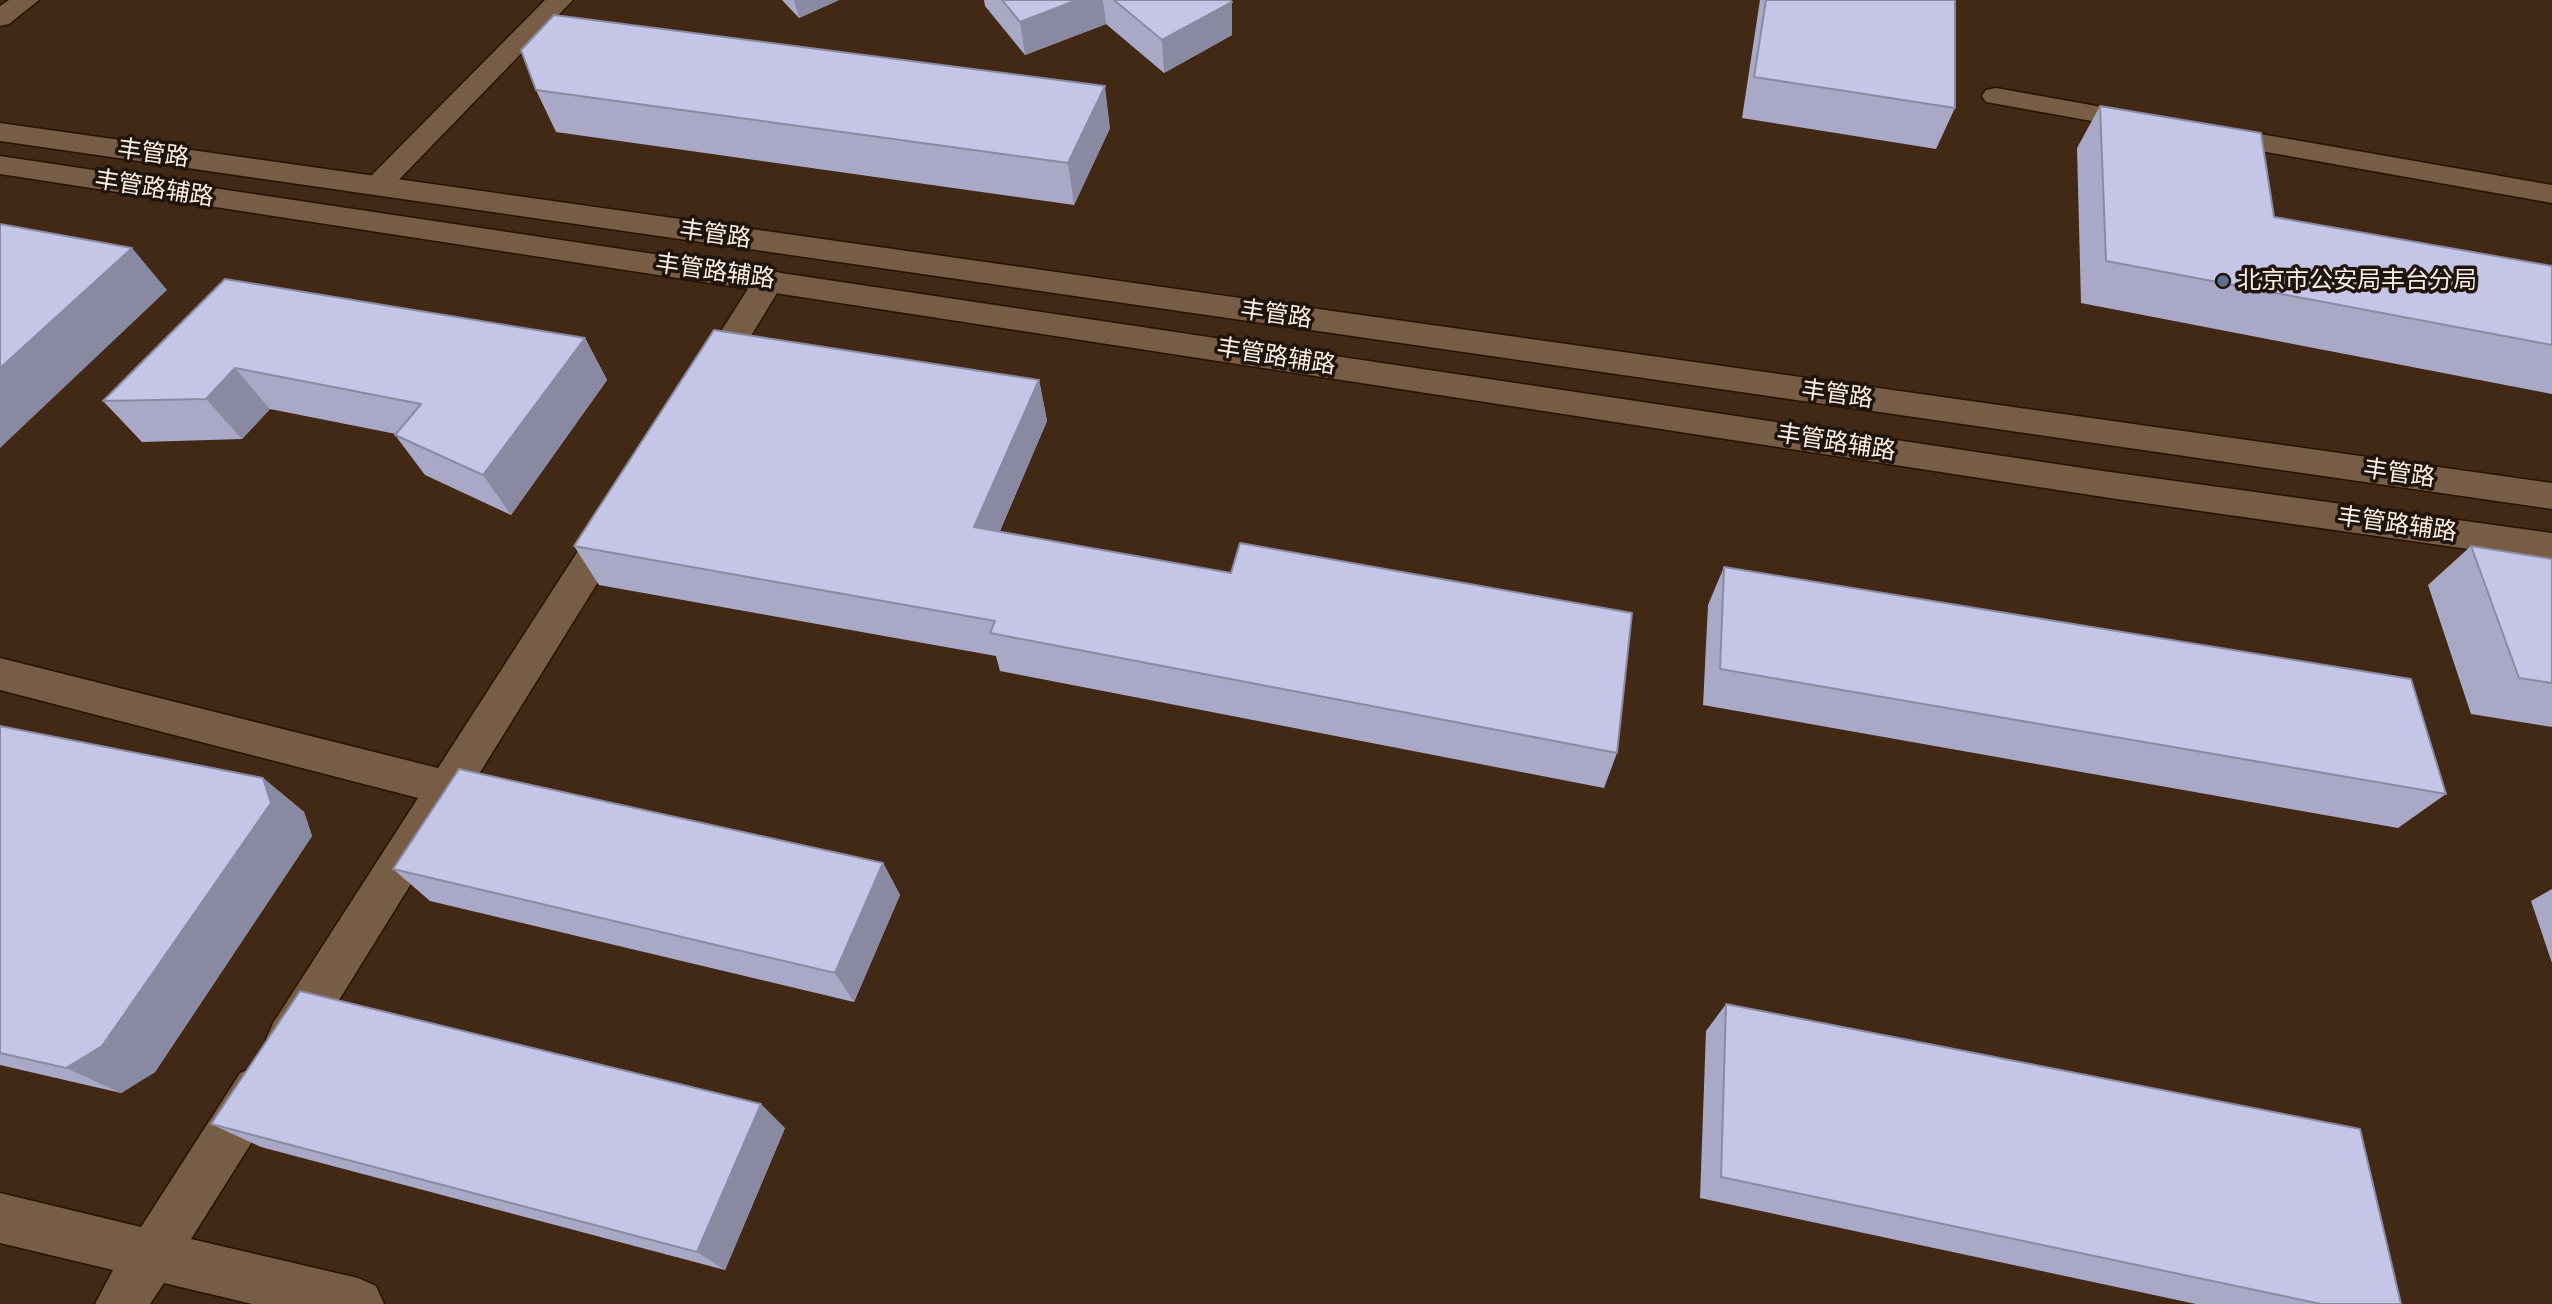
<!DOCTYPE html>
<html>
<head>
<meta charset="utf-8">
<style>
	body { margin:0 }
	canvas { display:block; background:#412915 }
</style>
</head>
<body>
<canvas width="2552" height="1304"></canvas>
<script>
const c = document.querySelector('canvas').getContext('2d');
c.lineJoin = 'round';
function poly(rows) {
  const path = new Path2D();
  for (const r of rows) {
    path.moveTo(r[0], r[1]);
    for (let i = 2; i < r.length; i += 2) path.lineTo(r[i], r[i + 1]);
  }
  return path;
}
function stroke(path, color, width, dash) {
  c.strokeStyle = color;
  c.lineWidth = width;
  c.lineCap = dash ? 'butt' : 'round';
  c.setLineDash(dash || []);
  c.stroke(path);
}
function paint(path, color) {
  c.fillStyle = color;
  c.fill(path, 'evenodd');
}
function label(font, color, halo, rows, align = 'center') {
  c.font = font + ' "IBM Plex Serif","Noto Sans SC",serif';
  c.lineWidth = 7;
  c.setLineDash([]);
  c.textBaseline = 'middle';
  c.strokeStyle = halo;
  c.fillStyle = color;
  for (const [text, x, y, turn = 0] of rows) {
    c.save();
    c.translate(x, y);
    c.rotate((+turn || 0) * Math.PI / 180);
    c.textAlign = isNaN(turn) ? turn : align;
    if (halo) c.strokeText(text, 0, 0);
    c.fillText(text, 0, 0);
    c.restore();
  }
}
const minor = poly([
	[9,0,39,0,9,24,0,26,0,6,9,0],
	[545,0,573,0,387,192,377,195,367,192,362,186,367,180,545,0],
	[1996,88,2147,115,2157,117,2161,123,2157,129,2147,131,1986,102,1982,96,1986,90,1996,88],
	[2209,125,2552,185,2552,203,2199,140,2195,134,2199,128,2209,125],
	[769,270,780,273,785,280,721,385,709,389,697,385,692,377,697,369,758,273,769,270],
	[616,508,629,512,634,522,629,532,305,1055,289,1062,273,1055,266,1039,273,1023,418,798,0,690,0,658,438,768,603,512,616,508],
	[257,1066,274,1073,281,1090,274,1107,191,1239,358,1278,376,1286,384,1304,252,1304,164,1283,150,1304,95,1304,113,1270,0,1243,0,1193,141,1227,240,1073,257,1066]
]);
const tertiary = poly([
	[0,123,2552,483,2552,509,0,141,0,123],
	[0,156,2110,472,2552,533,2552,561,2110,498,0,174,0,156]
]);
stroke(minor, '#271100', 3);
stroke(tertiary, '#271100', 3);
paint(minor, '#775c46');
paint(tertiary, '#775c46');
paint(poly([
	[782,0,839,0,799,18],
	[984,0,1230,0,1232,2,1232,35,1164,73,1106,24,1025,55,985,6],
	[1760,0,1955,0,1955,108,1936,149,1742,118],
	[536,90,1110,128,1074,205,556,132],
	[2100,106,2274,217,2552,266,2552,394,2081,303,2077,148],
	[225,279,585,338,607,380,511,515,425,475,395,435,396,434,270,409,242,439,142,442,103,401],
	[1039,380,1047,421,1000,531,1617,753,1604,788,1000,671,996,656,599,585,574,546],
	[2471,546,2552,559,2552,727,2471,714,2428,585],
	[1724,567,2446,794,2398,828,1703,705,1708,605],
	[0,726,263,778,304,812,312,836,155,1072,121,1093,0,1065],
	[883,863,900,895,854,1002,430,901,393,869],
	[2552,889,2552,963,2531,901],
	[1726,1004,2401,1304,2196,1304,1700,1198,1706,1031],
	[211,1124,785,1128,725,1270,261,1147]
]), '#a9a9c7');
paint(poly([
	[794,0,839,0,799,18],
	[1077,0,1103,0,1106,24,1025,55,1020,22],
	[1232,2,1232,35,1164,73,1162,40],
	[1105,86,1110,128,1074,205,1068,163],
	[132,248,167,290,0,448,0,368],
	[585,338,607,380,511,515,483,475],
	[235,368,270,409,242,439,206,399],
	[1039,380,1047,421,985,565,974,527],
	[263,778,304,812,312,836,155,1072,121,1093,66,1068],
	[883,863,900,895,854,1002,835,973],
	[761,1104,785,1128,725,1270,697,1252]
]), '#898aa2');
const building = poly([
	[1002,0,1077,0,1020,22,1002,0],
	[1114,0,1230,0,1232,2,1162,40,1114,0],
	[1766,0,1955,0,1955,108,1754,77,1766,0],
	[554,15,1105,86,1068,163,536,90,521,50,554,15],
	[2100,106,2261,133,2274,217,2552,266,2552,345,2106,261,2100,106],
	[0,224,132,248,0,368,0,224],
	[225,279,585,338,483,475,395,435,421,404,235,368,206,399,103,401,225,279],
	[714,330,1039,380,974,527,1231,573,1240,543,1632,613,1617,753,990,633,995,621,574,546,714,330],
	[2471,546,2552,559,2552,683,2519,678,2471,546],
	[1724,567,2411,679,2446,794,1720,669,1724,567],
	[0,726,263,778,271,803,102,1046,66,1068,0,1053,0,726],
	[459,769,883,863,835,973,393,869,459,769],
	[300,991,761,1104,697,1252,211,1124,300,991],
	[1726,1004,2360,1129,2401,1304,2321,1304,1721,1177,1726,1004]
]);
paint(building, '#c4c5e7');
stroke(building, '#898aa2', 2);
for (const [x, y, r, color] of [
	[2223,281,7,"#5c6f8a"]
]) {
  const dot = new Path2D();
  dot.arc(x, y, r, 0, 2 * Math.PI);
  c.fillStyle = color;
  c.fill(dot);
  stroke(dot, '#20150c', 2.5);
}
label('24px', '#fdf0e6', '#20150c', [
	["丰管路",153,154,8],
	["丰管路辅路",154,189,9],
	["丰管路",715,235,8],
	["丰管路辅路",715,272,8],
	["丰管路",1276,315,8],
	["丰管路辅路",1276,357,9],
	["丰管路",1837,395,8],
	["丰管路辅路",1836,443,9],
	["丰管路",2399,474,8],
	["丰管路辅路",2397,525,8]
]);
label('24px', '#fdf0e6', '#20150c', [
	["北京市公安局丰台分局",2237,281]
], 'left');
</script>
</body>
</html>
